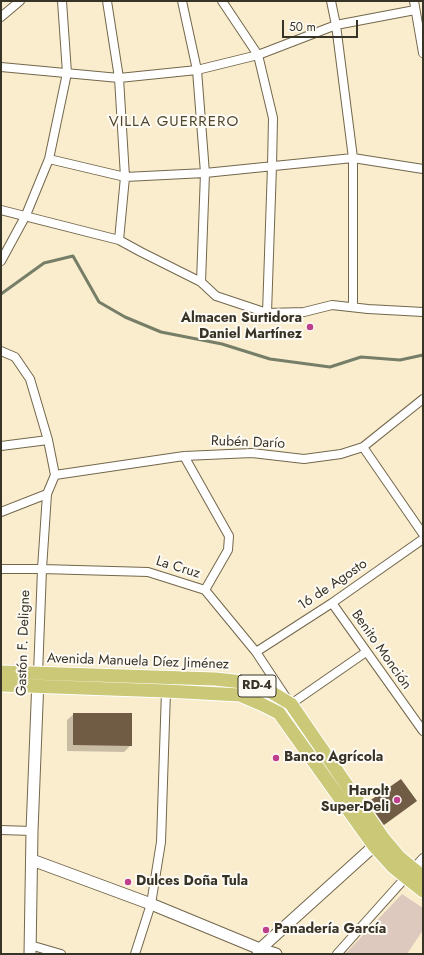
<!DOCTYPE html>
<html>
<head>
<meta charset="utf-8">
<style>
	body { margin:0 }
	#map { position:relative; width:424px; height:955px; overflow:hidden; background:#faedce; font-family:Jost,sans-serif }
	canvas { display:block }
	.frame { position:absolute; inset:0; border:2px solid #383327; pointer-events:none }
	.scale { position:absolute; left:282px; top:20px; width:76px; height:18px; box-sizing:border-box; border:2px solid #383327; border-top:0; padding-left:5px; font-size:12px; line-height:14px; white-space:nowrap; color:#383327; -webkit-text-stroke:3px #fefbf5; paint-order:stroke }
</style>
</head>
<body>
<div id="map">
<canvas width="424" height="955"></canvas>
<div class="frame"></div>
<div class="scale">50 m</div>
</div>
<script>
const c = document.querySelector('canvas').getContext('2d');
c.lineJoin = 'round';
function paint(path, color) {
  c.fillStyle = color;
  c.fill(path, 'evenodd');
}
function poly(rows) {
  const path = new Path2D();
  for (const r of rows) {
    path.moveTo(r[0], r[1]);
    for (let i = 2; i < r.length; i += 2) path.lineTo(r[i], r[i + 1]);
  }
  return path;
}
function stroke(path, color, width, dash) {
  c.strokeStyle = color;
  c.lineWidth = width;
  c.lineCap = dash ? 'butt' : 'round';
  c.setLineDash(dash || []);
  c.stroke(path);
}
function label(font, color, halo, rows, align = 'center') {
  c.font = font + ' Jost,sans-serif';
  c.lineWidth = 4;
  c.setLineDash([]);
  c.textBaseline = 'middle';
  c.strokeStyle = halo;
  c.fillStyle = color;
  for (const [text, x, y, turn = 0] of rows) {
    c.save();
    c.translate(x, y);
    c.rotate((+turn || 0) * Math.PI / 180);
    c.textAlign = isNaN(turn) ? turn : align;
    if (halo) c.strokeText(text, 0, 0);
    c.fillText(text, 0, 0);
    c.restore();
  }
}
paint(poly([
	[402,894,423,908,423,930,407,954,345,954]
]), '#dec9be');
paint(poly([
	[74,714,131,745,124,752,67,751,67,720],
	[415,801,378,829,364,808,369,803]
]), '#0003');
stroke(poly([
	[1,294,44,263,73,256,99,302,125,317,161,332,222,344,270,359,330,367,361,357,400,360,423,355]
]), '#767e67', 3);
paint(poly([
	[73,713,132,713,132,746,73,745],
	[401,779,417,801,384,825,368,802]
]), '#705b45');
const street = poly([
	[107,1,119,78,125,177,119,240],
	[182,1,197,70,205,173,201,282],
	[222,1,258,55,273,118,272,166,267,313],
	[331,1,336,25,353,158,353,307],
	[414,1,423,53],
	[1,17,20,1],
	[1,67,119,78,197,70,258,55,336,25,415,10],
	[49,159,125,177,205,173,353,158,423,169],
	[1,210,119,240,141,252,201,282,216,296,267,313,304,312,332,305,368,309,423,312],
	[1,261,26,215,49,159,67,73,62,1],
	[1,351,15,357,30,379,48,440,55,475,47,494,42,569,38,674],
	[1,446,48,440],
	[363,447,423,534],
	[184,456,229,536,228,550,205,590],
	[55,475,184,456,252,453,304,459,341,454,363,447,423,399],
	[1,512,47,494],
	[1,569,42,569,148,572,205,590,256,652,287,699],
	[332,603,423,731],
	[256,652,332,603,423,539],
	[288,706,366,652],
	[1,830,32,831],
	[30,945,61,954],
	[135,954,151,904,161,842,166,691],
	[337,954,423,858]
]);
const secondary = poly([
	[32,860,151,904,260,949,276,954],
	[30,954,32,831,38,679],
	[258,954,260,949,374,846]
]);
const primary = poly([
	[1,672,215,679,243,682,266,689,291,704,383,838,399,857,423,877],
	[1,685,166,691,240,695,261,704,279,713,374,846,393,867,423,891]
]);
stroke(street, '#73674c', 10);
stroke(secondary, '#73674c', 13);
stroke(primary, '#fff', 15);
stroke(street, '#fff', 8);
stroke(secondary, '#fff', 11);
stroke(primary, '#cbc877', 13);
for (const [x, y, r, color] of [
	[310,327,4,"#be3f8c"],
	[276,758,4,"#be3f8c"],
	[397,800,4,"#be3f8c"],
	[128,882,4,"#be3f8c"],
	[266,930,4,"#be3f8c"]
]) {
  const dot = new Path2D();
  dot.arc(x, y, r, 0, 2 * Math.PI);
  c.fillStyle = color;
  c.fill(dot);
  stroke(dot, '#fefbf5', 1.5);
}
for (const [x, y, w] of [
	[257,686,38]
]) {
  const box = new Path2D();
  box.roundRect(x - w / 2, y - 11, w, 22, 3);
  c.fillStyle = '#fefbf5';
  c.fill(box);
  stroke(box, '#383327', 1);
}
label('bold 13px', '#383327', null, [
	["RD-4",257,686]
]);
label('bold 14px', '#383327', '#fefbf5', [
	["Almacen Surtidora",302,319,"right"],
	["Daniel Martínez",302,335,"right"],
	["Banco Agrícola",284,758],
	["Harolt",389,792,"right"],
	["Super-Deli",389,808,"right"],
	["Dulces Doña Tula",136,882],
	["Panadería García",274,930]
], 'left');
label('14px', '#383327', '#fefbf5', [
	["Rubén Darío",248,443,2],
	["La Cruz",178,568,17],
	["16 de Agosto",333,585,-34],
	["Gastón F. Deligne",24,643,-88],
	["Benito Monción",381,650,55],
	["Avenida Manuela Díez Jiménez",138,662,2]
]);
c.letterSpacing = '1px';
label('15px', '#52472d', '#fefbf5', [
	["VILLA GUERRERO",174,122]
]);
c.letterSpacing = '0px';
</script>
</body>
</html>
